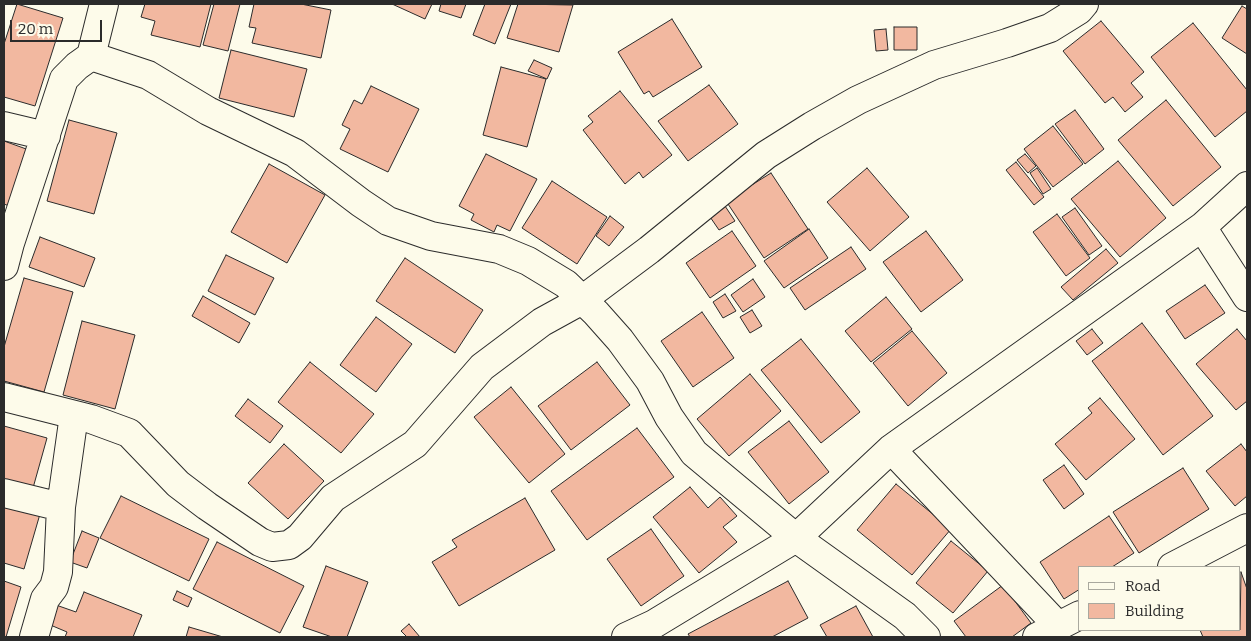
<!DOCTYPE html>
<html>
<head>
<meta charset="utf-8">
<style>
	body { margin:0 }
	#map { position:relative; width:1251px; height:641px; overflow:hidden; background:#fdfbea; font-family:Bitter,serif }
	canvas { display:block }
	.frame { position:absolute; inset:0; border:5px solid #2b2b2b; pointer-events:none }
	.legend { position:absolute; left:1078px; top:566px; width:162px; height:65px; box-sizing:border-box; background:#fdfbea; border:1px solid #a9a89e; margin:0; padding:6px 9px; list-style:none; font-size:15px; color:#2b2b2b }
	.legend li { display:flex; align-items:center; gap:10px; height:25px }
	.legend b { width:25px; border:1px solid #a9a89e }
	.scale { position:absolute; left:10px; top:20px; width:92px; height:22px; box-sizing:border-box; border:2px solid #2b2b2b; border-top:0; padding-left:6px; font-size:15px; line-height:18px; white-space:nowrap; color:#2b2b2b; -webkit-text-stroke:4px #fdfbea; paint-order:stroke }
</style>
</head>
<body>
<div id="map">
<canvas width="1251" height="641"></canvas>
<div class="frame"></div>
<ul class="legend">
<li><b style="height:6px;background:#fdfbea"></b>Road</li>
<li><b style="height:14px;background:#f2b8a0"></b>Building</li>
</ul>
<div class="scale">20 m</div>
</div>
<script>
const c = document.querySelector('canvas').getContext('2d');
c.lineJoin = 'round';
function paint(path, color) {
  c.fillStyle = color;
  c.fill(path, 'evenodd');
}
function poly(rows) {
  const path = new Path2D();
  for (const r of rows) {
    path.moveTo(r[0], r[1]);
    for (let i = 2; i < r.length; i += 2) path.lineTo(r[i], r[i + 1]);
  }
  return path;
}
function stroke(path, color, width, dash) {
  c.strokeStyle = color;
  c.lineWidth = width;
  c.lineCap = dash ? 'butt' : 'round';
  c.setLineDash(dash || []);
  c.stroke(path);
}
const building = poly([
	[17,4,63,18,35,106,4,97,4,44,17,4],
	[145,4,211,4,200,47,151,35,155,21,141,17,145,4],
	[214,4,240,4,228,51,203,45,214,4],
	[254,4,301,4,331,10,321,58,252,43,256,28,249,27,254,4],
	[392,4,432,4,425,19,392,4],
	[441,4,466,4,461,18,439,11,441,4],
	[485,4,511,4,495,44,473,35,485,4],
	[518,4,573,5,559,52,507,38,518,4],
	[1242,6,1247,9,1247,54,1222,38,1242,6],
	[672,19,702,67,653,97,649,91,644,94,618,52,672,19],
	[1101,21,1144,72,1131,83,1143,97,1125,112,1113,97,1105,103,1063,51,1101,21],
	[1193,23,1247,90,1247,111,1215,137,1151,57,1193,23],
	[894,27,917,27,917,50,894,50,894,27],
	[886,29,888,50,876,51,874,30,886,29],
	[231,50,307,69,294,117,219,98,231,50],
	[534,60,552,68,547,79,528,71,534,60],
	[501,67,546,79,527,147,483,135,501,67],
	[709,85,738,124,688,161,658,121,709,85],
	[371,86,419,109,388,172,340,149,350,129,342,125,354,100,362,104,371,86],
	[620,91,672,155,643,178,639,172,625,184,583,130,593,122,588,116,620,91],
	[1166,100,1221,167,1173,206,1118,140,1166,100],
	[1075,110,1104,149,1085,164,1055,124,1075,110],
	[69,120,117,133,94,214,47,201,69,120],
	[1053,126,1083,164,1053,187,1024,149,1053,126],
	[4,141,29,150,9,206,4,204,4,141],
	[486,154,537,179,510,231,497,225,494,232,471,220,474,214,459,206,486,154],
	[1025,154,1036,166,1028,173,1017,160,1025,154],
	[1118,161,1166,218,1120,257,1071,199,1118,161],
	[1016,162,1044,197,1034,205,1006,170,1016,162],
	[269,164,325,195,287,263,231,232,269,164],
	[867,168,909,217,870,251,827,202,867,168],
	[1037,168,1051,189,1043,194,1030,173,1037,168],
	[771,173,808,229,764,258,726,201,771,173],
	[552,181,607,217,577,264,522,228,552,181],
	[721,200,735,221,719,230,706,211,721,200],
	[1075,208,1102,246,1089,255,1062,217,1075,208],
	[1057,214,1090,258,1066,276,1033,232,1057,214],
	[610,216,624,227,609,246,596,236,610,216],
	[809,229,828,258,784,288,764,261,809,229],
	[732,231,756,266,710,298,686,263,732,231],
	[926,231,963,280,921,312,883,262,926,231],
	[40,237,95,258,84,287,29,267,40,237],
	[851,247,866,269,805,310,790,288,851,247],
	[1106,249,1118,263,1073,300,1061,287,1106,249],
	[226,255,274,278,255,315,208,291,226,255],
	[405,258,483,310,455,353,376,301,405,258],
	[24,278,73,292,44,392,4,381,4,347,24,278],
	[753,279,765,297,743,312,731,295,753,279],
	[1205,285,1225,313,1185,339,1166,311,1205,285],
	[725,294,736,311,723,318,713,302,725,294],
	[203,296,250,323,239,343,192,316,203,296],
	[886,297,912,329,871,362,845,331,886,297],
	[752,310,762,326,750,333,740,317,752,310],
	[702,312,734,358,693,387,661,341,702,312],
	[376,317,412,344,376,392,340,365,376,317],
	[82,321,135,335,115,409,63,395,82,321],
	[1142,323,1213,416,1163,455,1092,361,1142,323],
	[1092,329,1103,343,1087,355,1076,341,1092,329],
	[1237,329,1247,341,1247,401,1236,410,1196,364,1237,329],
	[912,331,947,373,908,406,873,363,912,331],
	[801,339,860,412,821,443,761,370,801,339],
	[310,362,374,414,341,453,278,402,310,362],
	[597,362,630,405,571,450,538,406,597,362],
	[750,374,781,411,729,456,697,419,750,374],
	[511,387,565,454,529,483,474,417,511,387],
	[1100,398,1135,439,1086,480,1055,444,1092,413,1088,408,1100,398],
	[248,399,283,426,270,443,235,416,248,399],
	[789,421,829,472,789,504,748,452,789,421],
	[4,426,47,438,33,488,4,480,4,426],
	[637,428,674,477,587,540,551,491,637,428],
	[284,444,324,481,288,519,248,483,284,444],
	[1241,444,1247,452,1247,496,1235,506,1206,471,1241,444],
	[1064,465,1084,494,1064,509,1043,480,1064,465],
	[1183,468,1209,509,1139,553,1113,512,1183,468],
	[896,484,951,529,912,575,857,530,896,484],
	[690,487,708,508,720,497,737,516,723,527,737,542,699,573,653,517,690,487],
	[121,496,209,539,189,581,100,538,121,496],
	[525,498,555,550,459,606,432,562,457,547,452,540,525,498],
	[4,503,40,514,24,569,4,563,4,503],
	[1109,516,1134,553,1112,567,1080,567,1080,589,1064,599,1040,562,1109,516],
	[651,529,684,576,641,606,607,559,651,529],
	[82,531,99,538,87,568,70,562,82,531],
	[951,541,988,571,953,613,916,583,951,541],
	[217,542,304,586,280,633,193,589,217,542],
	[326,566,368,582,347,637,332,637,303,627,326,566],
	[1241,572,1247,589,1247,637,1203,637,1200,630,1240,630,1241,572],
	[4,581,21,587,6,637,4,637,4,581],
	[788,581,808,618,772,637,690,637,688,634,788,581],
	[1003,585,1031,623,1012,637,966,637,954,621,1003,585],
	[177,591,192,598,188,607,173,600,177,591],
	[84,592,142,615,133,637,65,637,67,632,48,624,56,605,76,612,84,592],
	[856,606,873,637,827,637,820,625,856,606],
	[409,624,420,637,407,637,401,631,409,624],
	[189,627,223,637,186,637,189,627]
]);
paint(building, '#f2b8a0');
stroke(building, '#2b2b2b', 1);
const minor = poly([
	[91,56,148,75,208,111,295,153,361,203,388,221,431,236,499,249,528,261,566,284,596,313,620,340,650,381,669,417,694,453,796,538,905,616,926,637],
	[4,126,46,136],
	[1202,227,1247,297],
	[4,266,10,243,64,79,77,66,91,56,104,4],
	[4,397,91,419,129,433,178,484,207,506,260,542,272,547,289,545,300,537,333,498,415,444,482,367,542,322,582,300,649,250,766,155,812,126,858,100,934,65,1007,43,1050,28,1079,10,1084,4],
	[891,449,1059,627],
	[4,493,61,507],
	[1172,567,1247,528],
	[34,637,45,599,54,587,58,572,61,507,74,415],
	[626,637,654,624,796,538,891,449,1202,227,1247,186],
	[1037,637,1080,615]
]);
stroke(minor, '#2b2b2b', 30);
stroke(minor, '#fdfbea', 28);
</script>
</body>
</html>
